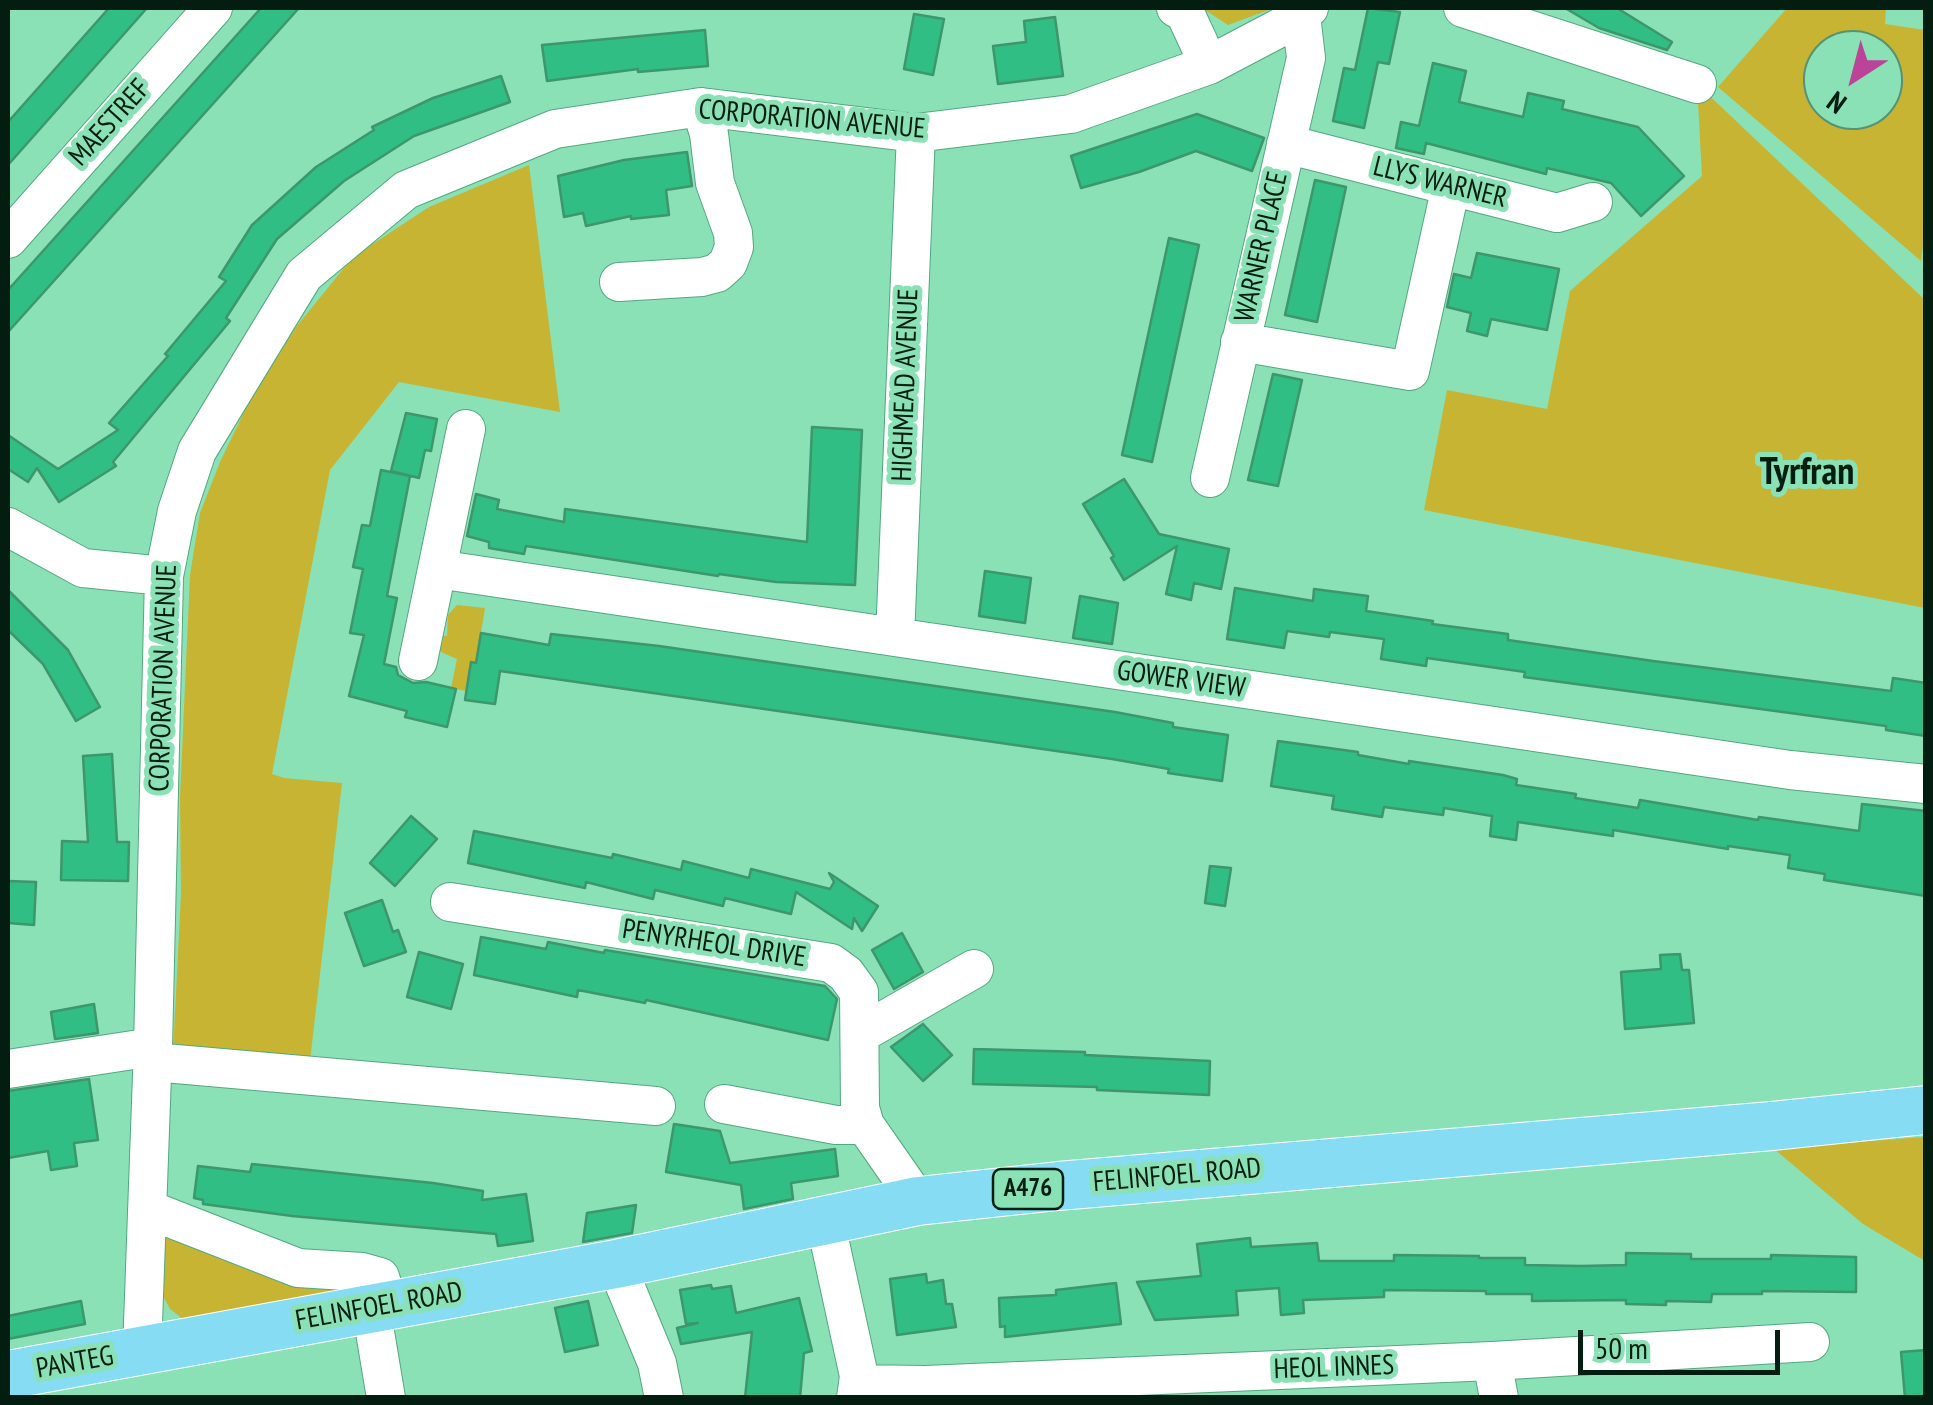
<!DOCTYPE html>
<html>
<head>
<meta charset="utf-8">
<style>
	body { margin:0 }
	#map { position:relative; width:1933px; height:1405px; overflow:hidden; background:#8ae1b5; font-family:"PT Sans Narrow",sans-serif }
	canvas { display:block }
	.frame { position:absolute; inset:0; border:10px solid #031e11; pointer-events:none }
	.north { position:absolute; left:1803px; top:30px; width:100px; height:100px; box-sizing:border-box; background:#8ae1b5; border:2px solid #549373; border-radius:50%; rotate:216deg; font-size:28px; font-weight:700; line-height:40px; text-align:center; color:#031e11 }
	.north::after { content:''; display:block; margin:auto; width:35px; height:45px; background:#b49; clip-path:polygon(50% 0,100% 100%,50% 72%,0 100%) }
	.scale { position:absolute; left:1578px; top:1330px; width:202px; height:45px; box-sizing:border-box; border:5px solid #031e11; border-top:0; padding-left:12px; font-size:30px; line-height:35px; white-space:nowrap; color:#031e11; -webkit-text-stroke:8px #8ae1b5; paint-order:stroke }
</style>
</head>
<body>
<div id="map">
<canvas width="1933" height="1405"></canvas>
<div class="frame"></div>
<div class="north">N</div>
<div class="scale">50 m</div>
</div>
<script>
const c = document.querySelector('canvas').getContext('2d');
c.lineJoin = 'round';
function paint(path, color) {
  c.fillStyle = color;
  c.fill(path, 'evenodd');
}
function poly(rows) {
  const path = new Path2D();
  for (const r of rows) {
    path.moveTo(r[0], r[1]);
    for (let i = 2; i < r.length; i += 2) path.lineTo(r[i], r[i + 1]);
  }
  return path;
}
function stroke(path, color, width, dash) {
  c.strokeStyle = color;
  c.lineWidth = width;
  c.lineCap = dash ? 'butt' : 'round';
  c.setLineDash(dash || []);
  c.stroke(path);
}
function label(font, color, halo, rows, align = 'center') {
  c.font = font + ' "PT Sans Narrow",sans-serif';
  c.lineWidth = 10;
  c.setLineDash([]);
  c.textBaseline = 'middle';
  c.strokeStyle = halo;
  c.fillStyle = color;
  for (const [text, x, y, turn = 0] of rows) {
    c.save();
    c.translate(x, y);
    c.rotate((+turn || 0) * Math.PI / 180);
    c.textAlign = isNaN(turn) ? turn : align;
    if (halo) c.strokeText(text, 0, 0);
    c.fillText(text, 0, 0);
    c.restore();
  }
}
paint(poly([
	[1202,8,1274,8,1228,25],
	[1787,8,1886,8,1885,24,1925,30,1926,223,1921,261,1718,87],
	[1883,50,1883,110,1823,110,1823,50],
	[1697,84,1925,300,1925,608,1424,510,1447,390,1547,409,1570,291,1702,176],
	[529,165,560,412,399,382,330,470,272,774,284,778,342,783,310,1061,173,1052,181,894,180,797,190,575,200,513,220,462,248,404,296,327,353,257,429,207],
	[457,605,485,608,476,663,471,663,466,691,451,688,457,659,441,652,438,646,439,635,447,636,448,615],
	[1925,1137,1925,1261,1863,1224,1773,1148],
	[159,1219,363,1289,198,1323,183,1319,170,1309,163,1296]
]), '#c7b432');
const building = poly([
	[109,8,147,8,8,165,8,122,109,8],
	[261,8,299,8,8,332,8,290,261,8],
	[1368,8,1400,12,1389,64,1378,62,1364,128,1333,121,1344,68,1355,70,1368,8],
	[1565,8,1617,8,1672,42,1667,50,1599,28,1565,8],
	[914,14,944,19,933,75,904,69,914,14],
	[1055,17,1063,76,998,84,993,46,1026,42,1024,21,1055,17],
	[705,30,708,66,638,72,638,69,547,81,542,45,705,30],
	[1433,63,1466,71,1459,102,1523,117,1528,93,1564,101,1562,109,1638,127,1684,176,1641,216,1611,183,1547,168,1546,174,1426,143,1424,154,1396,148,1401,122,1419,126,1433,63],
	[501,76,510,102,414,136,344,181,277,239,226,318,230,321,113,462,116,466,59,502,37,468,28,482,8,469,8,435,58,469,118,430,109,423,168,356,165,354,226,281,219,277,252,225,316,167,374,130,372,127,433,98,501,76],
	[1197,114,1264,138,1252,171,1196,151,1139,172,1081,188,1071,156,1197,114],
	[687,152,692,186,666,190,669,215,631,219,631,216,586,226,583,213,564,217,558,176,624,160,687,152],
	[1315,180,1346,187,1317,322,1285,315,1315,180],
	[1169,238,1199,245,1152,462,1122,455,1169,238],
	[1477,253,1559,269,1547,330,1491,319,1487,336,1467,331,1471,313,1447,307,1454,274,1471,278,1477,253],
	[1273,374,1302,380,1278,486,1248,480,1273,374],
	[406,413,437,419,431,451,425,450,419,478,391,471,406,413],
	[812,427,862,430,855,585,776,582,719,574,718,576,526,546,524,554,489,548,489,542,467,536,476,494,499,500,497,509,564,522,565,509,807,542,812,427],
	[381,470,410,476,387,596,397,598,384,664,396,667,398,675,413,683,426,682,456,689,447,727,405,717,407,711,349,696,364,635,350,633,363,569,353,567,362,525,370,526,381,470],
	[1124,479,1159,534,1229,549,1221,589,1194,583,1191,600,1166,594,1177,546,1124,580,1111,558,1114,556,1083,504,1124,479],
	[985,571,1031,578,1025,623,979,616,985,571],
	[1235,588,1313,601,1314,589,1368,596,1366,611,1433,621,1432,624,1508,634,1508,640,1653,661,1891,691,1893,678,1926,683,1926,736,1886,730,1886,726,1524,677,1525,672,1427,658,1426,666,1381,659,1384,639,1330,632,1329,637,1287,631,1284,648,1227,639,1235,588],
	[8,590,68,650,100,707,76,721,43,664,8,630,8,590],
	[1080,596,1118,603,1112,644,1073,638,1080,596],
	[481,633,549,645,551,634,659,646,1115,712,1173,723,1173,727,1228,735,1222,781,1168,773,1169,769,1112,759,500,671,495,704,465,700,471,662,476,663,481,633],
	[1278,741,1358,752,1358,755,1409,764,1409,761,1503,775,1517,779,1516,785,1576,794,1575,798,1638,808,1640,800,1758,820,1759,817,1859,831,1862,804,1926,811,1926,896,1824,880,1825,874,1788,868,1790,855,1728,846,1728,849,1613,830,1613,836,1518,822,1516,840,1490,836,1492,816,1444,808,1443,815,1384,807,1382,817,1332,809,1334,796,1271,786,1278,741],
	[112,754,117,842,129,842,128,881,61,880,62,841,88,842,83,756,112,754],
	[411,816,437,839,395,886,370,863,411,816],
	[474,831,612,858,613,854,681,870,683,861,749,878,751,869,830,889,834,882,829,873,878,906,862,931,854,918,852,929,796,892,791,914,725,898,723,906,655,890,653,899,586,882,585,888,468,863,474,831],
	[1210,866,1231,868,1225,906,1205,903,1210,866],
	[8,881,36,882,34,925,8,923,8,881],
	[382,900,393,932,398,930,406,952,364,966,345,913,382,900],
	[902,933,923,972,894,989,872,950,902,933],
	[481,937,546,949,548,942,604,953,605,950,825,986,837,999,828,1040,646,1000,645,1003,578,990,577,997,474,975,481,937],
	[419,952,463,964,451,1009,407,997,419,952],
	[1680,954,1682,970,1689,970,1694,1023,1625,1029,1621,972,1661,969,1660,955,1680,954],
	[94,1004,98,1033,55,1039,51,1012,94,1004],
	[923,1024,952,1055,923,1081,891,1047,923,1024],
	[974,1049,1085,1052,1085,1055,1210,1061,1209,1095,1097,1090,1097,1087,973,1084,974,1049],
	[89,1079,98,1140,74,1143,77,1166,51,1170,48,1151,8,1158,8,1091,89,1079],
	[674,1124,720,1131,730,1163,835,1149,838,1176,791,1183,793,1199,744,1209,741,1185,666,1172,674,1124],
	[252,1164,433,1183,483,1191,482,1200,526,1194,533,1241,498,1246,496,1234,292,1216,203,1204,203,1200,194,1198,198,1166,250,1172,252,1164],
	[636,1205,632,1233,583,1242,587,1213,636,1205],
	[1250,1238,1251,1247,1317,1243,1319,1261,1394,1261,1394,1255,1479,1256,1479,1258,1525,1258,1525,1265,1581,1266,1626,1265,1626,1253,1691,1254,1691,1259,1771,1259,1771,1255,1856,1257,1856,1292,1762,1291,1762,1294,1712,1294,1711,1302,1666,1301,1666,1305,1626,1304,1626,1300,1532,1301,1532,1294,1486,1294,1486,1291,1384,1290,1384,1297,1303,1300,1304,1313,1281,1315,1279,1288,1236,1291,1238,1315,1155,1320,1137,1282,1201,1276,1197,1244,1250,1238],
	[926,1274,927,1283,943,1280,946,1304,952,1304,956,1327,897,1335,890,1279,926,1274],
	[1116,1283,1121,1324,1005,1337,1005,1326,1000,1327,999,1298,1056,1295,1056,1290,1116,1283],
	[711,1285,712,1289,731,1286,736,1313,799,1298,812,1351,804,1353,800,1398,745,1398,752,1332,681,1344,677,1328,698,1323,686,1324,680,1290,711,1285],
	[81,1301,85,1324,8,1339,8,1316,81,1301],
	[588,1301,598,1345,565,1352,555,1308,588,1301],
	[1926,1350,1926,1398,1905,1398,1901,1352,1926,1350]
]);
paint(building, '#30be84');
stroke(building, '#3e966d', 2.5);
const minor = poly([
	[1176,8,1185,13,1209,65],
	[1463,8,1697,84],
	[1286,144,1557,213,1593,202],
	[8,239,213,8],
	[619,282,702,277,717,273,728,263,734,247,733,233,715,183,709,134,701,107],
	[1240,342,1410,371,1451,186],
	[1210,478,1306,58,1301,15],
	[8,527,83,568,164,576],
	[437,569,1790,770,1926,784],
	[895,637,916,133],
	[418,661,466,429],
	[450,902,831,963,846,974,859,992,860,1108,865,1125,918,1201],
	[860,1034,974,969],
	[153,1062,656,1106],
	[8,1069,153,1047],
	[724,1104,836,1125,865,1125],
	[147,1209,298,1268,362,1272,380,1277,389,1305],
	[825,1220,859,1376,856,1398],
	[616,1264,657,1363,664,1398],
	[371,1308,386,1398],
	[142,1351,153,1047,164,576,177,511,197,451,304,275,406,190,555,129,701,107,916,133,1071,114,1209,65,1285,25,1309,8],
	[1492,1361,1499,1398],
	[858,1384,925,1385,1492,1361,1810,1342]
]);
const major = poly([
	[8,1375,616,1264,918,1201,1058,1186,1772,1126,1926,1110]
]);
stroke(minor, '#52a97f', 40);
stroke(major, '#fff', 50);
stroke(minor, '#fff', 38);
stroke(major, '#86dcf3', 48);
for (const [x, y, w] of [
	[1028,1189,70]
]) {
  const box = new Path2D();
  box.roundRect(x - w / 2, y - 20, w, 40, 8);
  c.fillStyle = '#8ae1b5';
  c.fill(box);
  stroke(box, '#031e11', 2.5);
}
label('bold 25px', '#031e11', null, [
	["A476",1028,1189]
]);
label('28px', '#031e11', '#8ae1b5', [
	["CORPORATION AVENUE",812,120,5],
	["MAESTREF",110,123,-48],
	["LLYS WARNER",1440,183,14],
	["WARNER PLACE",1262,247,-77],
	["HIGHMEAD AVENUE",906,385,-88],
	["CORPORATION AVENUE",164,678,-88],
	["GOWER VIEW",1181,680,8],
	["PENYRHEOL DRIVE",714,944,9],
	["FELINFOEL ROAD",1177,1176,-5],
	["FELINFOEL ROAD",379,1307,-10],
	["PANTEG",75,1363,-10],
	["HEOL INNES",1334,1368,-2]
]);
label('bold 38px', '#031e11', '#8ae1b5', [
	["Tyrfran",1807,473]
]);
</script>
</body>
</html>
